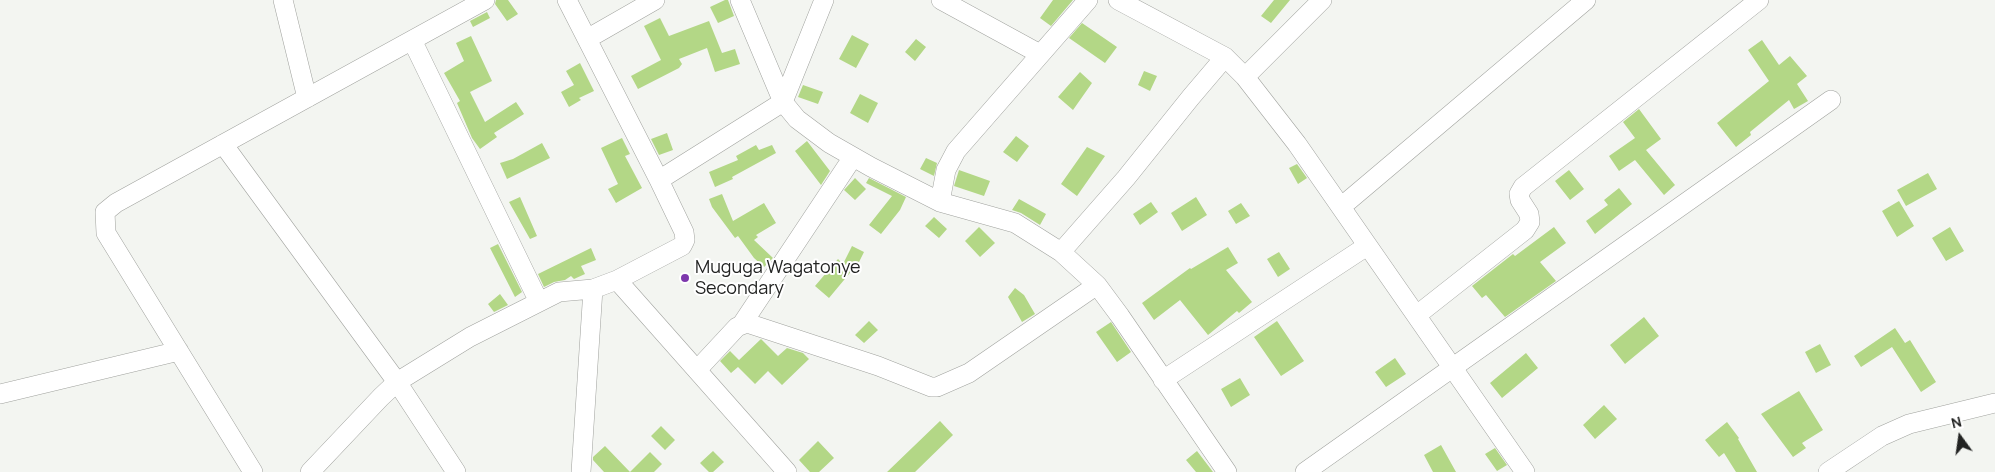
<!DOCTYPE html>
<html>
<head>
<meta charset="utf-8">
<style>
	body { margin:0 }
	#map { position:relative; width:1995px; height:472px; overflow:hidden; background:#f3f5f1; font-family:Manrope,sans-serif }
	canvas { display:block }
	.north { position:absolute; left:1935px; top:412px; width:50px; height:50px; -webkit-text-stroke:4px #fff; paint-order:stroke; rotate:346deg; font-size:14px; font-weight:700; line-height:20px; text-align:center; color:#222322 }
	.north::after { content:''; display:block; margin:auto; width:18px; height:22px; background:#222322; clip-path:polygon(50% 0,100% 100%,50% 72%,0 100%) }
</style>
</head>
<body>
<div id="map">
<canvas width="1995" height="472"></canvas>
<div class="north">N</div>
</div>
<script>
const c = document.querySelector('canvas').getContext('2d');
c.lineJoin = 'round';
function paint(path, color) {
  c.fillStyle = color;
  c.fill(path, 'evenodd');
}
function poly(rows) {
  const path = new Path2D();
  for (const r of rows) {
    path.moveTo(r[0], r[1]);
    for (let i = 2; i < r.length; i += 2) path.lineTo(r[i], r[i + 1]);
  }
  return path;
}
function stroke(path, color, width, dash) {
  c.strokeStyle = color;
  c.lineWidth = width;
  c.lineCap = dash ? 'butt' : 'round';
  c.setLineDash(dash || []);
  c.stroke(path);
}
function label(font, color, halo, rows, align = 'center') {
  c.font = font + ' Manrope,sans-serif';
  c.lineWidth = 4;
  c.setLineDash([]);
  c.textBaseline = 'middle';
  c.strokeStyle = halo;
  c.fillStyle = color;
  for (const [text, x, y, turn = 0] of rows) {
    c.save();
    c.translate(x, y);
    c.rotate((+turn || 0) * Math.PI / 180);
    c.textAlign = isNaN(turn) ? turn : align;
    if (halo) c.strokeText(text, 0, 0);
    c.fillText(text, 0, 0);
    c.restore();
  }
}
paint(poly([
	[496,0,508,0,518,14,507,21,495,4],
	[725,0,728,0,734,16,718,23,710,7],
	[1053,0,1073,0,1051,26,1040,18],
	[1274,0,1290,0,1271,23,1261,16],
	[487,12,490,18,473,27,470,21],
	[660,18,669,36,709,21,722,53,735,49,740,64,715,72,707,48,679,59,682,64,679,68,638,89,631,76,661,60,644,26],
	[1082,23,1117,47,1105,63,1069,38],
	[852,35,869,44,856,68,839,59],
	[471,36,492,81,470,92,485,122,516,102,524,114,494,133,497,137,480,149,472,138,457,103,460,101,444,73,464,61,456,43],
	[916,39,926,47,915,61,905,52],
	[1762,40,1779,65,1790,56,1807,76,1797,84,1808,101,1794,109,1789,100,1750,132,1751,135,1736,147,1717,123,1769,81,1748,50],
	[580,63,594,91,579,98,581,100,569,107,561,92,574,85,566,71],
	[1144,71,1157,76,1150,91,1138,85],
	[1080,72,1092,83,1073,110,1058,97],
	[803,85,823,92,818,104,798,97],
	[860,94,878,103,868,123,850,113],
	[1639,109,1661,139,1646,150,1675,185,1664,195,1635,160,1619,171,1609,156,1635,138,1623,122],
	[667,133,673,150,659,155,651,139],
	[1016,136,1029,146,1017,162,1003,152],
	[622,138,630,154,625,156,642,188,616,203,608,189,618,184,601,148],
	[807,141,830,171,821,185,795,151],
	[542,143,550,158,507,179,500,163,513,159],
	[756,145,759,150,772,145,776,153,732,177,733,179,715,187,709,172,738,160,736,156],
	[1087,147,1105,156,1077,196,1061,184],
	[926,158,937,163,934,176,920,169],
	[1297,164,1307,178,1298,184,1289,168],
	[959,170,990,181,984,196,954,186],
	[1569,170,1584,189,1570,200,1555,181],
	[1928,173,1937,189,1906,206,1897,190],
	[855,178,866,189,855,200,844,190],
	[869,178,906,197,900,210,881,234,869,225,892,196,866,183],
	[1619,188,1632,204,1595,234,1586,221,1608,205,1604,200],
	[722,194,733,221,764,203,776,223,756,235,758,237,754,240,773,258,764,267,754,258,738,236,735,238,712,207,709,199],
	[520,197,537,236,530,239,509,202],
	[1196,197,1207,215,1182,231,1171,213],
	[1019,199,1046,214,1040,225,1021,213,1012,210],
	[1899,201,1914,226,1897,237,1882,211],
	[1151,202,1158,212,1140,225,1133,214],
	[1241,203,1250,216,1236,224,1228,211],
	[934,217,947,229,939,238,925,226],
	[979,227,995,243,980,257,965,241],
	[1554,227,1566,243,1540,262,1556,281,1505,317,1486,295,1482,298,1472,286,1513,254,1515,256],
	[1950,227,1964,251,1946,261,1932,238],
	[498,244,522,292,515,297,490,248],
	[852,246,864,252,859,262,829,298,815,286,838,259,843,264],
	[1228,247,1238,263,1226,270,1252,302,1239,313,1237,311,1208,335,1180,300,1154,320,1142,303,1190,268,1191,269],
	[591,248,596,260,581,266,585,274,574,279,571,276,565,280,554,282,544,287,538,274],
	[1279,252,1290,269,1278,277,1267,259],
	[1015,288,1024,295,1035,314,1022,322,1008,297],
	[500,294,508,305,494,312,488,304],
	[1644,317,1659,336,1625,364,1610,345],
	[869,321,878,330,864,343,855,335],
	[1277,321,1304,361,1281,376,1254,337],
	[1111,322,1131,352,1117,362,1096,332],
	[1895,328,1905,343,1910,340,1936,382,1921,392,1892,347,1861,367,1854,356],
	[761,339,778,356,787,348,803,353,809,359,782,385,768,371,755,384,738,367,731,373,720,361,730,351,739,360],
	[1820,344,1831,365,1816,373,1805,352],
	[1526,353,1538,368,1502,398,1490,383],
	[1395,358,1406,374,1386,387,1375,372],
	[1240,378,1250,395,1231,407,1221,389],
	[1799,391,1823,430,1802,443,1806,448,1793,457,1761,414],
	[1604,405,1617,419,1595,439,1583,425],
	[940,421,953,435,915,472,887,472],
	[1727,422,1739,438,1738,439,1757,472,1736,472,1724,453,1719,457,1705,440],
	[661,426,675,440,665,450,651,436],
	[818,441,834,458,819,472,810,472,799,460],
	[1441,445,1456,472,1433,472,1424,455],
	[605,446,630,472,650,452,662,464,654,472,604,472,593,460,593,457],
	[1495,448,1507,465,1497,471,1485,454],
	[713,451,724,462,713,472,709,472,700,463],
	[1197,451,1210,468,1213,472,1196,472,1186,460]
]), '#b3d786');
const street = poly([
	[283,0,307,98],
	[740,0,783,102,797,119,829,143,871,167,940,202,1015,223,1061,252,1097,285,1120,316,1227,472],
	[941,0,1040,54],
	[1118,0,1225,57,1245,77,1297,144,1525,472],
	[587,39,655,0],
	[412,40,539,302],
	[1245,77,1322,0],
	[223,144,397,382,456,472],
	[659,180,783,102,824,0],
	[940,202,946,170,956,151,1088,0],
	[1341,207,1586,0],
	[1061,252,1126,178,1191,97,1225,57],
	[617,280,787,472],
	[1417,315,1525,230,1530,222,1529,214,1520,200,1519,194,1523,187,1759,0],
	[742,324,853,157],
	[697,370,737,327,747,323,878,366,931,387,937,387,969,373,1097,285],
	[1163,380,1367,246],
	[0,394,179,351],
	[253,472,106,233,105,212,116,203,485,0],
	[310,472,381,397,397,382,470,337,559,292,593,289,617,280,682,246,685,240,684,232,659,180,567,0],
	[581,472,593,289],
	[1305,472,1831,100],
	[1828,472,1882,436,1909,424,1995,403]
]);
stroke(street, '#a0a29e', 20);
stroke(street, '#fff', 19);
for (const [x, y, r, color] of [
	[685,278,5,"#7d38ac"]
]) {
  const dot = new Path2D();
  dot.arc(x, y, r, 0, 2 * Math.PI);
  c.fillStyle = color;
  c.fill(dot);
  stroke(dot, '#fff', 2);
}
label('18px', '#222322', '#fff', [
	["Muguga Wagatonye",695,268],
	["Secondary",695,289]
], 'left');
</script>
</body>
</html>
